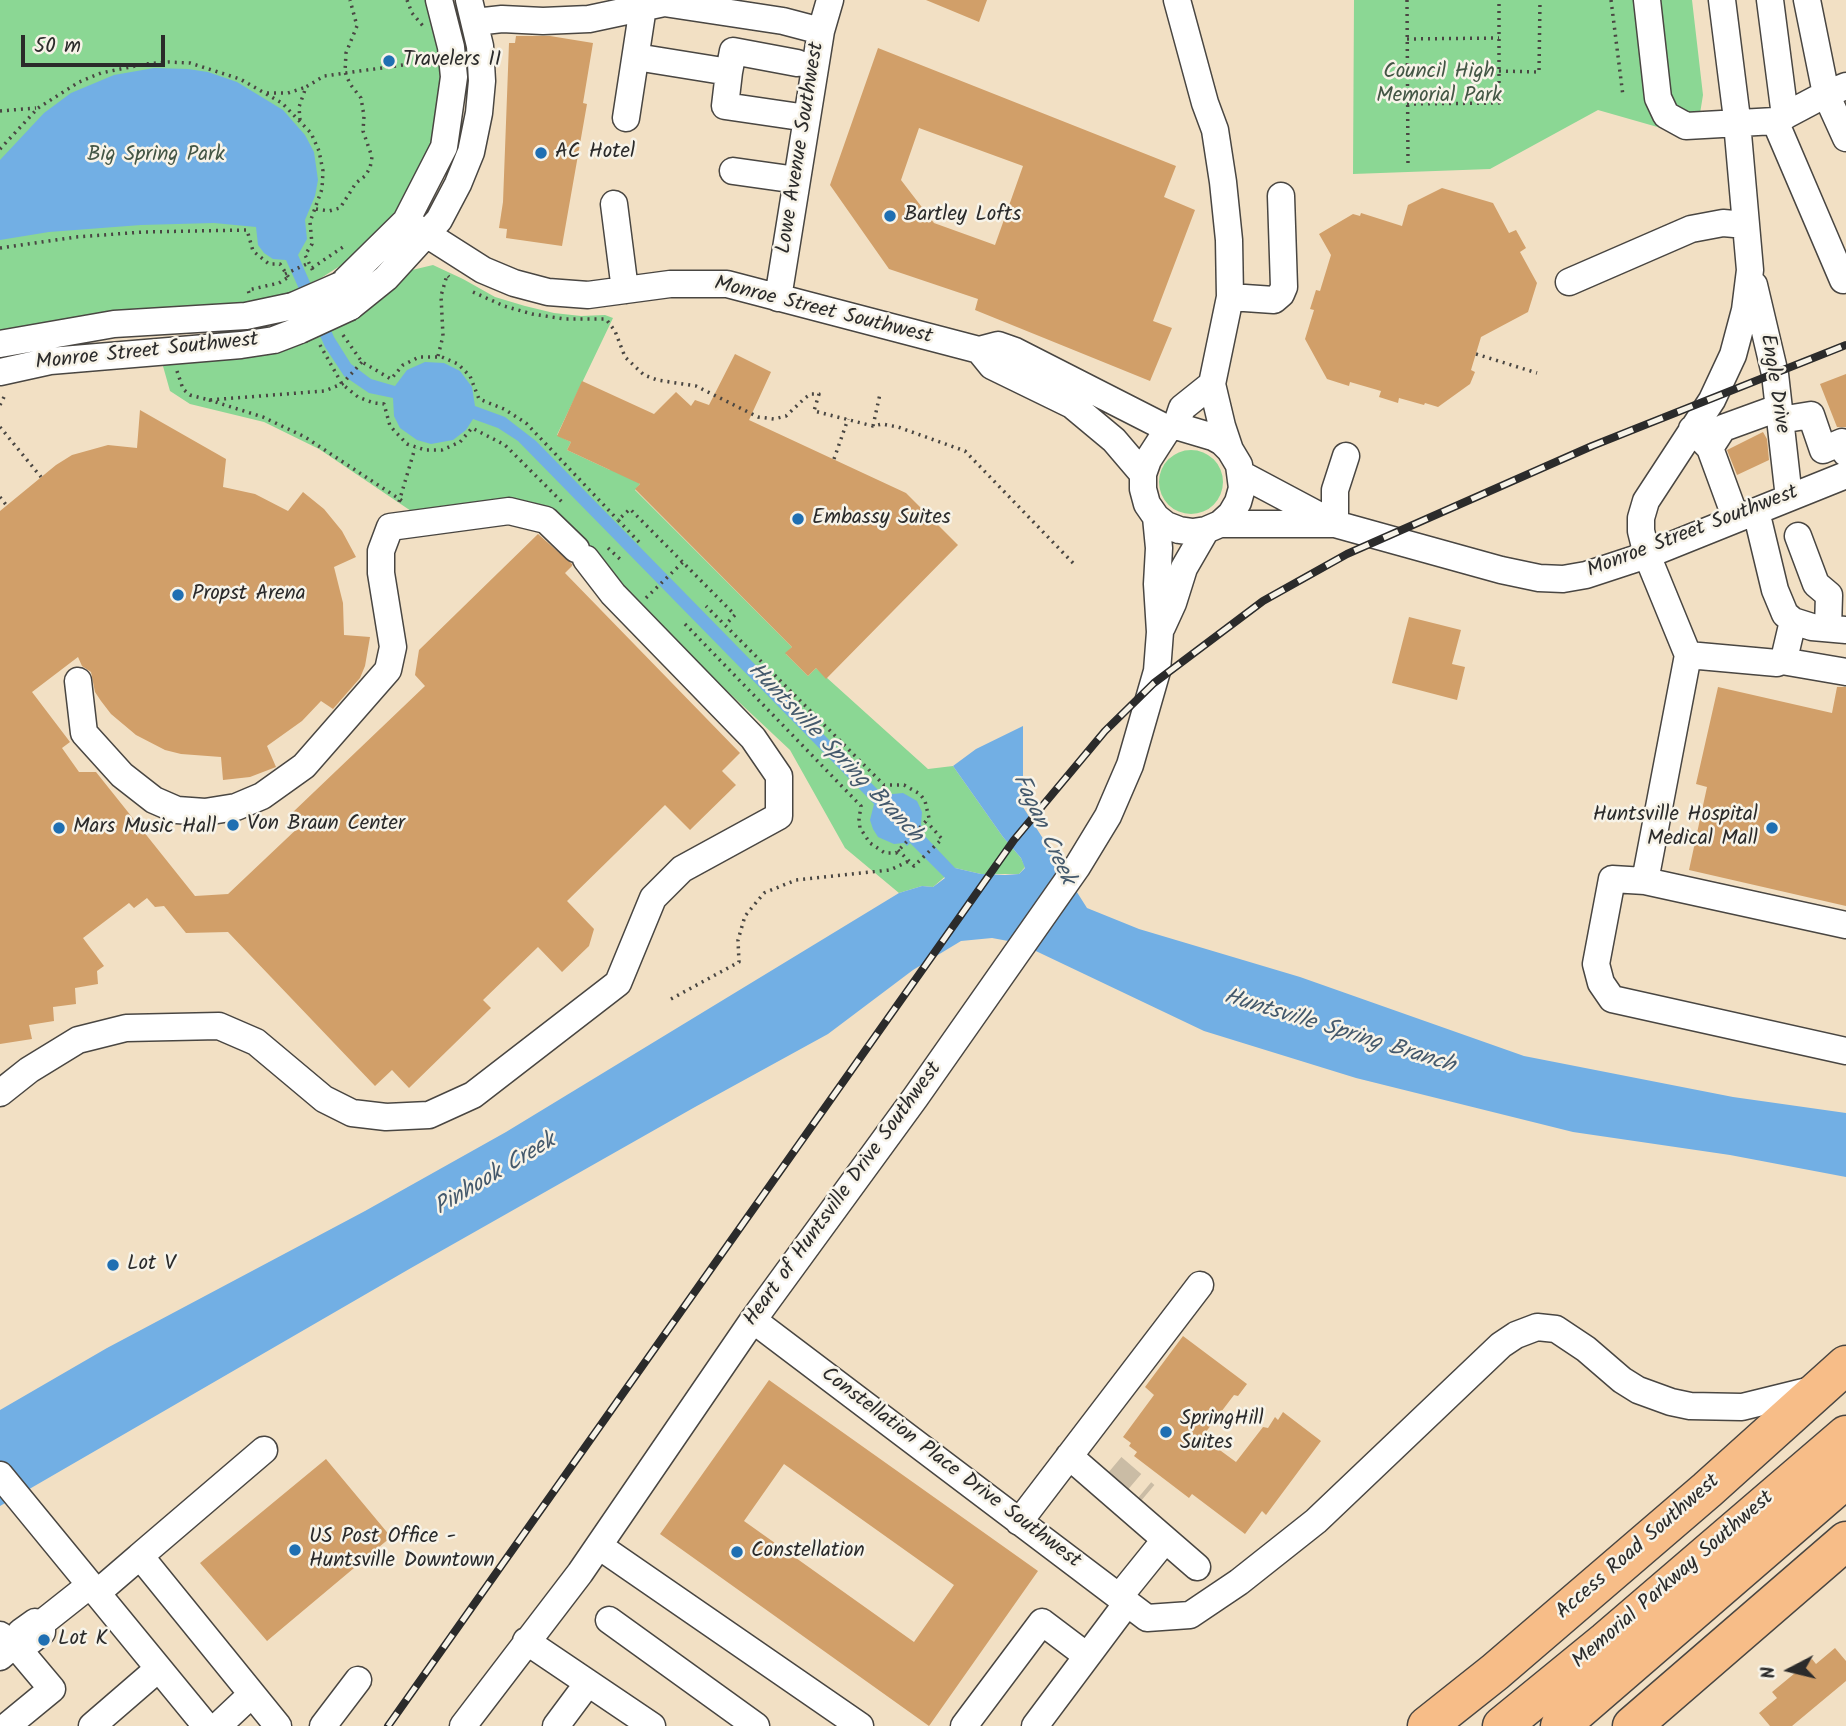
<!DOCTYPE html>
<html>
<head>
<meta charset="utf-8">
<style>
	body { margin:0 }
	#map { position:relative; width:1846px; height:1726px; overflow:hidden; background:#f2e0c4; font-family:Kalam,sans-serif }
	canvas { display:block }
	.north { position:absolute; left:1755px; top:1635px; width:70px; height:70px; -webkit-text-stroke:5px #f7f3e8; paint-order:stroke; rotate:263deg; font-size:19px; font-weight:700; line-height:28px; text-align:center; color:#2b2b2b }
	.north::after { content:''; display:block; margin:auto; width:24px; height:32px; background:#2b2b2b; clip-path:polygon(50% 0,100% 100%,50% 72%,0 100%) }
	.scale { position:absolute; left:21px; top:35px; width:144px; height:32px; box-sizing:border-box; border:4px solid #2b2b2b; border-top:0; padding-left:9px; font-size:21px; line-height:24px; white-space:nowrap; color:#2b2b2b; -webkit-text-stroke:5px #f7f3e8; paint-order:stroke }
</style>
</head>
<body>
<div id="map">
<canvas width="1846" height="1726"></canvas>
<div class="north">N</div>
<div class="scale">50 m</div>
</div>
<script>
const c = document.querySelector('canvas').getContext('2d');
c.lineJoin = 'round';
function paint(path, color) {
  c.fillStyle = color;
  c.fill(path, 'evenodd');
}
function poly(rows) {
  const path = new Path2D();
  for (const r of rows) {
    if (r.length === 3) {
      path.moveTo(r[0] + r[2], r[1]);
      path.arc(r[0], r[1], r[2], 0, 2 * Math.PI);
      continue;
    }
    path.moveTo(r[0], r[1]);
    for (let i = 2; i < r.length; i += 2) path.lineTo(r[i], r[i + 1]);
  }
  return path;
}
function stroke(path, color, width, dash) {
  c.strokeStyle = color;
  c.lineWidth = width;
  c.lineCap = dash ? 'butt' : 'round';
  c.setLineDash(dash || []);
  c.stroke(path);
}
function label(font, color, halo, rows, align = 'center') {
  c.font = font + ' Kalam,sans-serif';
  c.lineWidth = 5;
  c.setLineDash([]);
  c.textBaseline = 'middle';
  c.strokeStyle = halo;
  c.fillStyle = color;
  for (const [text, x, y, turn = 0] of rows) {
    c.save();
    c.translate(x, y);
    c.rotate((+turn || 0) * Math.PI / 180);
    c.textAlign = isNaN(turn) ? turn : align;
    if (halo) c.strokeText(text, 0, 0);
    c.fillText(text, 0, 0);
    c.restore();
  }
}
paint(poly([
	[0,0,430,0,443,61,431,150,405,201,354,257,321,278,281,297,240,306,0,332],
	[1354,0,1692,0,1703,95,1696,138,1598,110,1490,169,1353,174],
	[433,265,463,279,495,297,525,306,554,313,581,316,605,315,613,318,557,435,571,442,567,450,610,470,619,464,640,484,635,490,792,647,786,654,808,676,816,668,928,769,953,766,1003,837,1021,858,1025,867,1019,874,981,874,955,868,933,887,922,886,899,893,845,848,790,750,529,505,417,515,319,449,264,422,190,404,170,391,161,359,364,309,412,270],
	[1191,482,32]
]), '#8bd794');
paint(poly([
	[154,68,188,69,208,72,237,82,283,110,305,135,314,152,318,180,315,196,305,220,307,239,298,255,334,337,351,364,371,379,395,386,407,370,425,362,444,363,460,371,472,387,475,406,505,417,536,441,883,795,903,793,917,801,922,812,921,825,924,828,921,832,955,868,981,874,1005,875,1019,874,1025,868,1021,858,1003,837,953,766,976,749,1023,726,1023,807,1087,908,1139,929,1300,977,1524,1056,1733,1097,1846,1113,1846,1177,1730,1155,1573,1132,1356,1078,1204,1031,1019,943,992,938,961,941,913,970,828,1034,695,1107,411,1268,0,1506,0,1410,107,1348,365,1211,506,1132,899,893,922,886,933,887,945,878,910,843,907,846,904,843,894,844,878,837,873,829,870,820,874,804,518,441,498,428,473,419,466,430,453,440,431,444,417,440,400,428,394,416,393,398,369,393,344,376,325,347,286,260,273,259,264,253,258,245,256,227,214,223,141,225,49,232,0,240,0,160,44,113,71,93,114,75]
]), '#72afe4');
paint(poly([
	[926,0,987,0,979,22],
	[516,36,550,36,593,43,583,103,587,104,562,246,506,238,507,229,499,228,503,202,509,43,515,43],
	[878,48,1176,166,1164,197,1195,210,1153,321,1172,328,1150,381,975,310,978,299,889,269,830,185],
	[919,128,1023,166,995,245,934,223,901,180],
	[1442,188,1493,203,1509,233,1516,230,1526,248,1520,252,1537,283,1528,312,1481,337,1471,370,1475,372,1470,384,1438,407,1425,403,1424,405,1399,398,1398,403,1379,397,1381,391,1350,382,1349,386,1327,379,1305,339,1314,310,1310,309,1316,290,1320,291,1331,255,1319,234,1353,214,1360,216,1361,213,1402,226,1408,205],
	[735,354,771,372,749,420,906,493,958,545,826,679,816,668,808,676,785,653,792,647,635,489,640,484,567,450,571,442,557,436,582,381,654,414,676,392,691,406,695,400,709,405],
	[1846,374,1846,427,1837,427,1820,384],
	[140,410,226,459,223,487,255,494,288,511,303,492,324,509,342,531,356,557,334,567,343,603,344,635,370,637,365,666,360,678,333,709,321,701,302,721,267,746,276,767,250,777,223,780,221,757,181,754,165,750,136,735,111,714,101,701,95,692,91,672,82,666,78,657,32,692,70,742,62,748,79,772,96,772,195,896,228,894,302,824,292,813,425,686,415,675,419,650,538,534,572,564,572,566,565,573,740,753,722,771,736,785,690,830,665,805,567,901,594,929,589,946,562,972,538,947,483,1000,491,1008,409,1088,392,1070,375,1086,228,932,186,933,164,906,155,907,147,898,134,908,129,903,83,938,104,966,97,971,98,984,75,988,76,1004,53,1007,54,1021,29,1025,32,1039,0,1044,0,511,56,465,72,455,108,445,137,448],
	[1763,432,1767,439,1769,460,1737,475,1727,450],
	[1409,617,1461,630,1452,664,1465,667,1457,700,1392,683],
	[1718,687,1832,713,1837,687,1846,687,1846,906,1689,870,1707,787,1696,784],
	[1183,1336,1247,1384,1238,1396,1234,1395,1202,1437,1236,1462,1263,1427,1268,1428,1275,1417,1278,1420,1283,1412,1321,1441,1266,1515,1262,1511,1245,1534,1192,1494,1189,1498,1134,1456,1137,1452,1129,1446,1131,1443,1123,1437,1154,1395,1145,1387],
	[769,1380,1038,1571,929,1726,660,1534],
	[784,1464,954,1585,914,1642,744,1521],
	[326,1459,391,1537,267,1641,200,1563],
	[1835,1648,1846,1661,1846,1681,1792,1726,1770,1726,1759,1713,1777,1698,1772,1692,1812,1659,1816,1664]
]), '#d19f69');
stroke(poly([
	[1113,1467,1146,1495]
]), '#cabca5', 26, [26, 13]);
const minor = poly([
	[1177,0,1205,103,1215,130,1223,182,1229,240,1230,297,1212,384,1222,426,1230,450],
	[1647,0,1658,98,1666,115,1686,126,1775,121],
	[1722,0,1736,111,1750,270,1745,310,1733,355,1712,400,1646,501,1641,518,1641,531,1647,555,1688,655,1777,663,1782,661,1785,655,1793,621],
	[1770,0,1785,116],
	[1807,0,1826,94,1846,86],
	[475,22,502,19,543,21,589,19,664,3,783,21,821,31],
	[636,57,729,72,725,106,807,118],
	[729,72,733,51,797,63],
	[626,118,643,7],
	[1846,138,1826,94,1775,121,1843,280,1846,279],
	[733,171,797,180],
	[614,204,625,290],
	[406,221,483,270,514,283,548,292,588,295,670,284,727,284,979,350,998,345,1015,351,1168,429],
	[1569,282,1691,229,1723,223,1746,225],
	[341,285,406,221,444,147,454,77,451,47,439,0],
	[1754,285,1775,374,1789,498],
	[1230,297,1274,300,1281,294,1284,287,1281,196],
	[778,298,821,31,830,0],
	[350,307,386,278,439,220,458,184,471,152,479,113,482,81,480,46,469,0],
	[0,344,114,324,246,316,293,306],
	[979,350,992,366,1072,405,1114,440,1143,474],
	[0,372,50,361,241,345,274,340,300,330],
	[1780,420,1811,415,1823,450,1842,442,1846,453],
	[1176,426,1213,437,1222,442,1230,450,1239,465,1242,488,1238,502,1231,514,1220,524,1206,530,1193,532,1179,530,1166,525,1156,517,1147,504,1143,489,1143,474,1148,460,1168,429,1176,426],
	[1176,426,1182,408,1212,384],
	[1692,429,1710,448,1736,519],
	[1710,448,1723,428,1778,408],
	[1241,474,1335,524,1501,570,1539,578,1563,579,1586,575,1647,555,1846,475],
	[1756,511,1775,590,1785,614,1793,621,1812,627,1846,630],
	[1220,524,1333,524],
	[1335,524,1335,490,1346,456],
	[1798,536,1816,584,1829,595,1828,628],
	[1162,627,1173,603,1184,568,1206,530],
	[1688,655,1645,881,1846,925],
	[1782,661,1846,672],
	[78,681,84,733,122,775,154,800,177,810,205,812,236,807,262,796,304,766,388,670,393,647,381,573,381,551,390,527,509,511,546,520,576,549],
	[1645,881,1612,879,1596,964,1601,983,1612,999,1846,1051],
	[0,1093,29,1070,78,1040,126,1028,219,1026,256,1042,324,1099,352,1113,386,1117,429,1115,473,1095,618,983,653,898,682,869,779,816,779,776,753,738,613,594,586,559],
	[753,1320,1147,1618,1190,1615,1239,1582,1316,1521,1501,1345,1516,1335,1537,1327,1556,1329,1586,1349,1622,1380,1638,1390,1671,1402,1690,1406,1742,1407,1815,1389],
	[264,1450,140,1556,278,1726],
	[1069,1456,1197,1567],
	[0,1475,206,1726],
	[1019,1522,1200,1285],
	[599,1546,860,1726],
	[97,1593,140,1556],
	[1119,1597,1165,1540],
	[609,1620,756,1726],
	[42,1623,90,1585],
	[0,1635,15,1645,52,1689,7,1726],
	[526,1641,652,1726],
	[0,1657,21,1639,21,1632,35,1622,42,1623,42,1632,29,1642,21,1639],
	[92,1726,158,1669],
	[218,1726,252,1694],
	[323,1726,358,1680],
	[463,1726,580,1573,753,1320,915,1098,1077,867,1108,816,1130,765,1157,671,1160,632,1157,584,1159,548,1156,517],
	[556,1726,588,1683],
	[964,1726,1042,1622,1087,1656],
	[1035,1726,1127,1603]
]);
const highway = poly([
	[1427,1726,1495,1672,1707,1490,1846,1365],
	[1502,1726,1606,1641,1846,1435],
	[1560,1726,1846,1479],
	[1632,1726,1846,1541]
]);
stroke(minor, '#494642', 29);
stroke(highway, '#494642', 41);
stroke(poly([
	[407,0,412,13,423,26],
	[1407,0,1408,165],
	[1611,0,1623,96],
	[1407,39,1499,38],
	[1499,71,1539,72,1540,0],
	[267,93,288,93,306,87],
	[1407,104,1499,103,1499,0],
	[0,111,36,108],
	[300,120,299,107,306,87,324,76,432,61],
	[0,149,38,108,79,82,101,73,145,64,168,62,190,63,240,79,282,103,311,133,319,151,323,171,322,189,310,222,312,244,305,255,313,271],
	[316,209,329,211,340,208,356,183,365,176,370,168,372,157,363,131,364,116,361,98,350,84,345,72,346,53,357,26,350,0],
	[0,248,76,237,143,232,247,230,253,251,269,264,280,264,291,281],
	[312,268,343,247,345,250],
	[285,274,309,263],
	[473,292,504,306,532,314,565,319,606,319,615,331,625,357,644,375,657,380,696,386,758,417,774,419,786,416,805,398,811,394,819,394,814,411,873,426,882,424,898,427,965,451,1073,563],
	[249,293,248,290,279,283,287,278],
	[343,335,362,362,391,379,403,365,419,357,442,357,458,364,470,376,479,399,504,409,526,423,618,520],
	[320,345,342,384,358,397,374,403,384,404,390,426,407,444,425,450,442,450,460,442,472,428,505,445,563,503],
	[1476,354,1537,373],
	[438,356,443,336,441,296,447,275,449,277],
	[177,371,183,389,190,395,209,400,324,391,342,384,362,362],
	[209,400,263,417,305,437,404,502],
	[0,405,5,395],
	[873,426,880,394],
	[0,427,41,477],
	[834,459,848,419],
	[0,497,7,506],
	[399,502,415,448],
	[639,542,618,520,630,509,735,615,725,625],
	[608,548,622,561],
	[646,598,683,562],
	[685,624,861,806,859,819,860,828,870,843,885,853,896,853,929,818,925,801,920,794,904,785,884,785,706,606],
	[898,850,914,866,942,839,927,822],
	[671,999,739,962,738,940,745,916,764,893,796,880,890,870,909,861]
]), '#494642', 3.5, [2, 5]);
stroke(minor, '#fff', 26);
stroke(highway, '#f7bd88', 38);
const rail = poly([
	[388,1726,1014,840,1105,731,1154,683,1263,601,1347,554,1592,446,1846,345]
]);
stroke(rail, '#2b2b2b', 8);
stroke(rail, '#f7f3e8', 5, [16]);
const minorBridge = poly([
	[293,306,341,285],
	[300,330,350,307]
]);
stroke(minorBridge, '#494642', 29, []);
stroke(minorBridge, '#fff', 26);
for (const [x, y, r, color] of [
	[389,61,7,"#1f6fb2"],
	[541,153,7,"#1f6fb2"],
	[890,216,7,"#1f6fb2"],
	[798,519,7,"#1f6fb2"],
	[178,595,7,"#1f6fb2"],
	[233,825,7,"#1f6fb2"],
	[59,828,7,"#1f6fb2"],
	[1772,828,7,"#1f6fb2"],
	[113,1265,7,"#1f6fb2"],
	[1166,1432,7,"#1f6fb2"],
	[295,1550,7,"#1f6fb2"],
	[737,1552,7,"#1f6fb2"],
	[44,1640,7,"#1f6fb2"]
]) {
  const dot = new Path2D();
  dot.arc(x, y, r, 0, 2 * Math.PI);
  c.fillStyle = color;
  c.fill(dot);
  stroke(dot, '#f7f3e8', 2.5);
}
label('21px', '#2b2b2b', '#f7f3e8', [
	["Travelers II",403,61],
	["AC Hotel",555,153],
	["Bartley Lofts",904,216],
	["Embassy Suites",812,519],
	["Propst Arena",192,595],
	["Huntsville Hospital",1758,816,"right"],
	["Medical Mall",1758,840,"right"],
	["Von Braun Center",247,825],
	["Mars Music Hall",73,828],
	["Lot V",127,1265],
	["SpringHill",1180,1420],
	["Suites",1180,1444],
	["US Post Office -",309,1538],
	["Huntsville Downtown",309,1562],
	["Constellation",751,1552],
	["Lot K",58,1640]
], 'left');
label('21px', '#435645', '#f7f3e8', [
	["Council High",1439,73],
	["Memorial Park",1439,97],
	["Big Spring Park",156,156]
]);
label('21px', '#2b2b2b', '#f7f3e8', [
	["Lowe Avenue Southwest",802,148,-81],
	["Monroe Street Southwest",823,312,14],
	["Monroe Street Southwest",147,353,-6],
	["Engle Drive",1773,384,81],
	["Monroe Street Southwest",1693,533,-21],
	["Heart of Huntsville Drive Southwest",844,1195,-54],
	["Constellation Place Drive Southwest",950,1469,37],
	["Access Road Southwest",1639,1548,-41],
	["Memorial Parkway Southwest",1674,1581,-41]
]);
label('italic 23px', '#44596c', '#f7f3e8', [
	["Huntsville Spring Branch",834,754,46],
	["Fagan Creek",1042,830,65],
	["Huntsville Spring Branch",1339,1033,17],
	["Pinhook Creek",496,1176,-31]
]);
</script>
</body>
</html>
